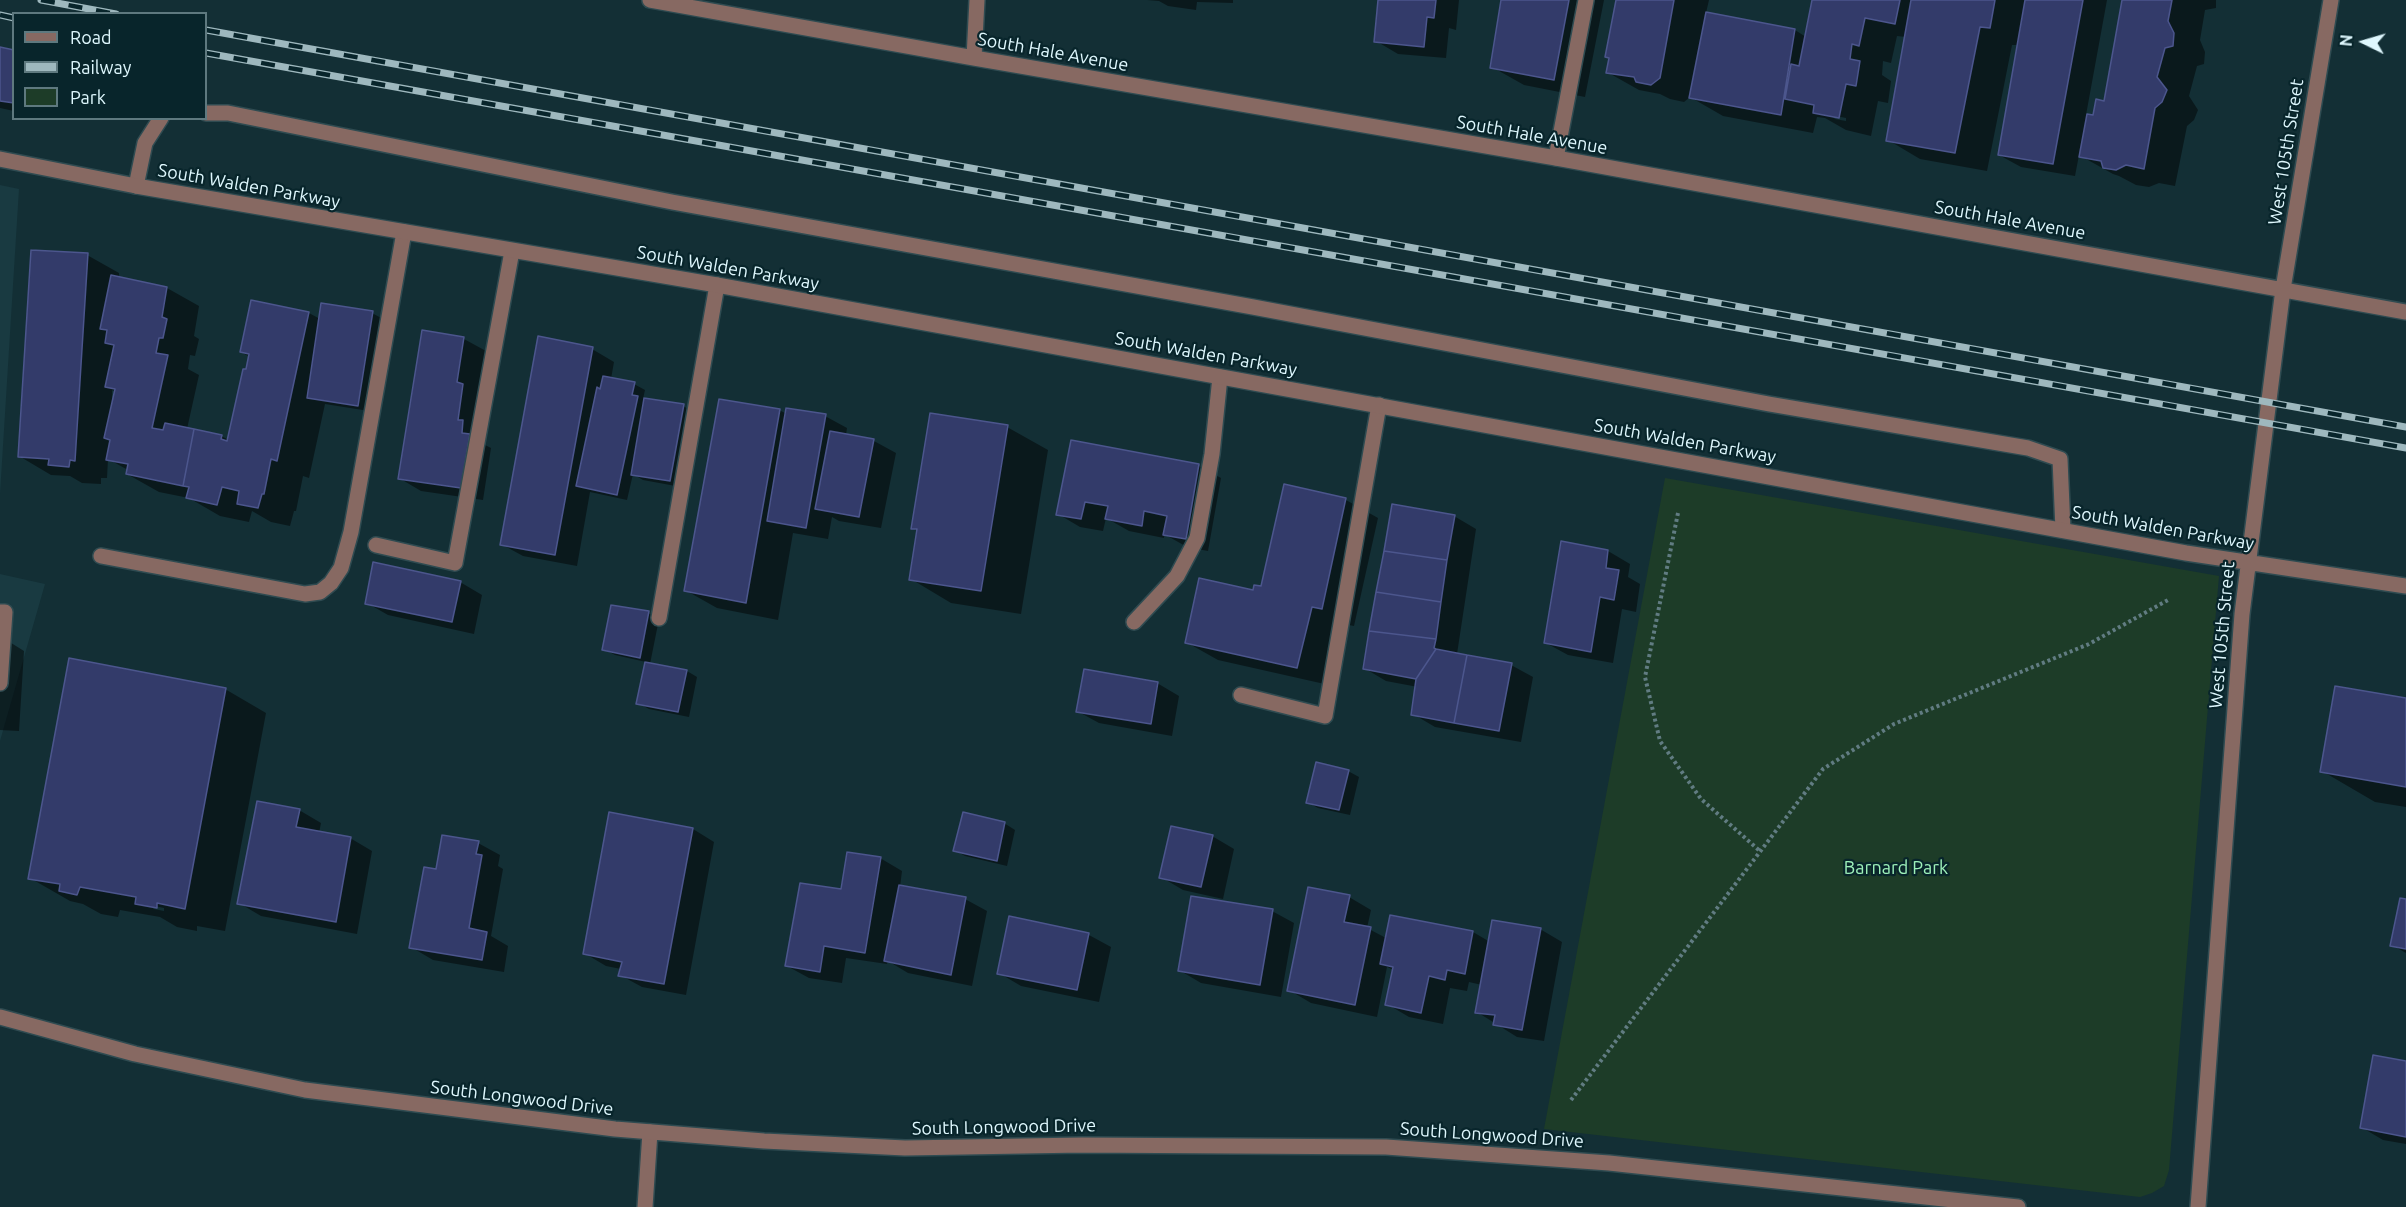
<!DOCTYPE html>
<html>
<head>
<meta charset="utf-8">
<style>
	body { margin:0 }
	#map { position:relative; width:2406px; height:1207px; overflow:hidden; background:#132f35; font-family:Ubuntu,sans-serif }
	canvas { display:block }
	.legend { position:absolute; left:12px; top:12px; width:195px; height:108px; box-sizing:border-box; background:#08252b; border:2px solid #5e797f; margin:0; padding:8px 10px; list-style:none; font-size:18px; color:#def7fd }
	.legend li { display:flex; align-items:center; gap:12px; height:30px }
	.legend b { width:30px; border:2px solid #5e797f }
	.north { position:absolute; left:2334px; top:12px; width:60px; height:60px; -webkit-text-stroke:4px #08252b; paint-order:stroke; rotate:275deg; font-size:16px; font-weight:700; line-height:24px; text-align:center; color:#def7fd }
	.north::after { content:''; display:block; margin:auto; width:21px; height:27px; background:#def7fd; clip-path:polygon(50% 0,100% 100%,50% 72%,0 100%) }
</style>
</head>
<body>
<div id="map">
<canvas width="2406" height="1207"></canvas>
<ul class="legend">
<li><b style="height:8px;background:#876962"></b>Road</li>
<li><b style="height:8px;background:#9eb8be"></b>Railway</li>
<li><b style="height:16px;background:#1d3c28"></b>Park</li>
</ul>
<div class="north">N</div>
</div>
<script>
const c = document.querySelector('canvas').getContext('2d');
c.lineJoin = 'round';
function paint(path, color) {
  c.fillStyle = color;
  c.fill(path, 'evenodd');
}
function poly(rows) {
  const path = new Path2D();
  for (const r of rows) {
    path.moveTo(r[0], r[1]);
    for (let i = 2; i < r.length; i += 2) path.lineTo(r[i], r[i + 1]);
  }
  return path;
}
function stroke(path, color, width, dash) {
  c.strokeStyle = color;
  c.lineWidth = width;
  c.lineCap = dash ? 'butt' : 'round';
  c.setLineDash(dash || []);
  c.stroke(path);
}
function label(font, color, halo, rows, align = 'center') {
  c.font = font + ' Ubuntu,sans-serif';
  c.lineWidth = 4.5;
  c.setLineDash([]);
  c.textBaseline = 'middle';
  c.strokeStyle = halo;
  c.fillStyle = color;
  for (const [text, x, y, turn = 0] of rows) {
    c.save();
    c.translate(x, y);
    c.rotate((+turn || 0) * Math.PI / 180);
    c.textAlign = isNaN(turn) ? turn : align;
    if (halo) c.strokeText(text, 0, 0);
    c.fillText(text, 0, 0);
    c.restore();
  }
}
paint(poly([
	[0,185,19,189,0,494],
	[0,574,45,584,0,741]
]), '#193a41');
paint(poly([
	[1665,478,2219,576,2169,1170,2164,1186,2152,1193,2140,1197,1544,1129]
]), '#1d3c28');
paint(poly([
	[1147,0,1233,0,1233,3,1197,2,1196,10,1168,6,1159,1],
	[1379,0,1459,0,1456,30,1449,28,1446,58,1398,54,1376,41],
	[1503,0,1604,0,1585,97,1524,85,1492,67],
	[1617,0,1709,0,1706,13,1795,30,1806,37,1814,0,2107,0,2086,115,2094,117,2105,103,2124,0,2216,0,2216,8,2205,10,2200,40,2205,52,2204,64,2197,66,2189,96,2198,110,2194,120,2187,126,2175,186,2159,183,2149,187,2136,185,2119,176,2113,174,2079,155,2075,176,2021,167,1999,155,2019,45,2012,45,1987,171,1920,159,1888,140,1906,37,1897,36,1891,63,1883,61,1882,75,1891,81,1888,103,1878,101,1871,136,1846,130,1825,118,1817,117,1813,133,1723,116,1690,97,1684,102,1670,99,1660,94,1639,90,1607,72],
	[1831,115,1846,118,1846,121,1835,119],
	[0,49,14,51,14,111,0,108],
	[87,255,119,273,119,278,167,288,199,306,194,336,199,339,195,356,190,355,188,369,199,375,187,429,221,436,229,440,250,357,241,352,253,301,309,313,320,319,372,313,383,319,369,411,325,404,309,478,303,476,296,511,294,511,290,526,271,522,252,511,249,522,220,516,189,498,159,492,127,474,128,470,108,459,107,478,101,478,101,484,82,483,70,476,51,475,19,456],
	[112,390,116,392,113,402,112,401],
	[464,339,486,351,479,395,483,444,491,448,483,500,421,491,399,478],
	[592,349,614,362,611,379,634,384,645,390,643,399,683,406,694,412,681,487,643,480,633,474,627,500,590,492,577,566,523,556,501,544],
	[779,410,787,414,825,416,847,428,846,435,874,441,896,453,881,528,839,521,832,517,828,539,793,533,778,620,717,608,685,590],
	[1007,427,1048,450,1021,614,951,603,911,579,918,531,913,528],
	[1072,442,1199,466,1221,478,1208,551,1187,547,1164,534,1164,538,1129,531,1106,518,1103,531,1080,527,1058,514],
	[1285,486,1346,500,1378,518,1354,626,1344,624,1329,685,1218,660,1186,642,1262,588],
	[1454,516,1476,529,1457,654,1511,665,1533,677,1521,742,1435,727,1413,714,1418,687,1386,681,1364,668],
	[1608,551,1630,564,1628,577,1640,584,1636,612,1622,609,1613,663,1568,655,1546,643],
	[460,582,482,595,474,634,388,615,367,603],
	[648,613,659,619,650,664,687,671,697,677,689,717,649,709,638,703,646,662,615,655,604,649],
	[0,636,24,651,19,731,0,730],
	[1157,683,1179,696,1172,736,1099,723,1077,711],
	[225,689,266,713,225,931,197,926,197,931,177,927,160,917,120,910,118,917,101,914,83,904,70,901,30,878],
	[150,905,164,908,164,911,154,909],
	[2406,699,2406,807,2375,802,2322,771],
	[1348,771,1359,777,1350,815,1318,808,1307,802],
	[299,810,321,823,319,833,350,838,372,851,357,934,261,916,239,903],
	[1004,823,1015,830,1007,866,965,856,955,850],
	[693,829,714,842,686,995,642,987,620,975,621,969,606,966,584,953],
	[1212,836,1234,849,1223,899,1183,890,1161,877],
	[478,843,500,855,498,866,503,869,491,936,508,946,504,972,433,960,411,947,437,871],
	[880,858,902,871,900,887,965,899,987,911,972,986,908,973,888,961,887,964,846,958,842,983,809,978,787,966,842,891],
	[1349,897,1371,910,1367,928,1386,938,1391,917,1473,932,1490,942,1540,929,1562,942,1544,1041,1517,1037,1477,1012,1482,985,1469,982,1467,991,1450,988,1443,1024,1409,1017,1387,1004,1394,970,1387,967,1377,1017,1311,1003,1289,990],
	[2406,900,2406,953,2392,945],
	[1272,911,1294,923,1281,997,1201,983,1179,970],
	[1010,918,1089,935,1111,947,1099,1002,1021,986,999,973],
	[2406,1063,2406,1144,2383,1140,2361,1127]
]), '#0007');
const building = poly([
	[1378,0,1436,0,1434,18,1427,17,1424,47,1374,42,1378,0],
	[1501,0,1569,0,1554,80,1490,68,1501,0],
	[1616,0,1674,0,1660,78,1651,85,1636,82,1634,77,1606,73,1609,58,1605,57,1616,0],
	[1812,0,1900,0,1895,24,1865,18,1859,46,1852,44,1850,59,1860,61,1856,86,1846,84,1839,118,1813,113,1814,105,1785,99,1791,64,1799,66,1812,0],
	[1911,0,1995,0,1990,28,1980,27,1955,153,1886,141,1911,0],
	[2025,0,2083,0,2053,164,1998,155,2025,0],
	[2122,0,2172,0,2168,21,2174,33,2173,46,2165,48,2157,77,2167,90,2162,102,2155,108,2144,169,2126,165,2116,170,2103,168,2101,161,2079,157,2087,114,2093,115,2096,99,2104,101,2122,0],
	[1706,12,1795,29,1781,115,1689,98,1706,12],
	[0,47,14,50,14,103,0,101,0,47],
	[31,250,88,253,75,461,70,460,69,467,48,465,49,459,18,457,31,250],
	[111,275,167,287,162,317,167,319,163,338,159,338,156,353,168,355,152,428,163,430,165,423,194,429,183,486,126,474,128,464,106,460,110,440,104,438,115,389,105,387,114,345,105,343,107,330,100,329,111,275],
	[251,300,309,312,277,461,271,459,264,494,262,494,258,508,237,504,239,491,222,487,217,505,186,498,189,487,183,486,194,429,222,435,221,439,227,441,243,369,246,369,249,354,240,352,251,300],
	[321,303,373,311,358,406,307,398,321,303],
	[422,330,464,337,457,382,463,384,458,420,463,420,462,433,470,434,461,488,398,479,422,330],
	[538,336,593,347,555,555,500,545,538,336],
	[603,376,635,382,632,395,638,396,617,495,576,486,597,387,600,389,603,376],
	[644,398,684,404,670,481,631,475,644,398],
	[719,399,780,409,746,603,684,591,719,399],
	[786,408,826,414,806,528,767,521,786,408],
	[930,413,1008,425,981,591,909,580,917,529,911,529,930,413],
	[830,431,874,439,859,517,815,509,830,431],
	[1071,440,1199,464,1186,539,1163,535,1167,516,1144,511,1142,526,1105,519,1108,506,1085,502,1081,519,1056,515,1071,440],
	[1284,484,1346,498,1322,609,1312,607,1297,668,1185,643,1199,578,1253,590,1254,585,1261,586,1284,484],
	[1392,504,1455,515,1447,560,1384,551,1392,504],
	[1561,541,1608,550,1606,568,1619,570,1614,600,1600,597,1591,652,1544,643,1561,541],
	[1384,551,1447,560,1441,602,1376,592,1384,551],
	[373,562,461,581,452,622,365,604,373,562],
	[1376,592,1441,602,1436,639,1369,631,1376,592],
	[611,605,649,611,640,658,602,650,611,605],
	[1369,631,1436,639,1434,648,1436,649,1416,679,1363,669,1369,631],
	[1436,649,1467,655,1454,723,1411,715,1416,679,1436,649],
	[1467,655,1512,663,1499,731,1454,723,1467,655],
	[69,658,226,688,185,909,157,903,157,908,135,904,136,897,80,887,77,895,59,891,60,884,28,879,69,658],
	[645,662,687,670,678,712,636,704,645,662],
	[1084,669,1158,682,1151,724,1076,712,1084,669],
	[2335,686,2406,698,2406,787,2320,772,2335,686],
	[1316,762,1349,770,1339,810,1306,803,1316,762],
	[257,801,300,809,296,827,351,837,336,922,237,904,257,801],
	[609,812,693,828,664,984,618,976,622,962,583,954,609,812],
	[963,812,1005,822,997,861,953,851,963,812],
	[1171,826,1213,835,1201,887,1159,878,1171,826],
	[442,835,479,841,476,854,482,855,469,928,487,932,482,960,409,948,424,867,436,869,442,835],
	[847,852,881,857,865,953,824,946,820,972,785,966,800,883,841,889,847,852],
	[899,885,966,897,951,975,884,961,899,885],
	[1308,887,1350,895,1344,922,1371,927,1355,1005,1287,991,1308,887],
	[1191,896,1273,909,1260,985,1178,971,1191,896],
	[2400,898,2406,899,2406,949,2390,946,2400,898],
	[1390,915,1473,931,1465,974,1447,970,1445,980,1429,976,1421,1013,1385,1005,1393,967,1380,964,1390,915],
	[1009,916,1089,933,1077,990,997,974,1009,916],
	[1492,920,1541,928,1522,1030,1493,1025,1495,1015,1475,1013,1492,920],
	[2373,1055,2406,1061,2406,1137,2360,1128,2373,1055]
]);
paint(building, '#333b6a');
stroke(building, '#4c568d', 1.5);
const service = poly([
	[206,113,228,113,672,202,1253,307,1769,404,2028,448,2060,459,2063,530],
	[1556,158,1586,0],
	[136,186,145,143,161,118],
	[376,545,455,563,512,251],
	[101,556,305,594,320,592,331,583,341,568,351,532,404,232],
	[0,612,5,612,0,683],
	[659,618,717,285],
	[1134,622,1177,576,1197,538,1212,454,1220,377],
	[1241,695,1325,716,1379,405],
	[645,1207,650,1132]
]);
const minor = poly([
	[650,0,974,58,1556,158,2406,312],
	[974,58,977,0],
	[0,159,136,186,717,285,2186,553,2406,586],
	[2198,1207,2242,614,2283,289,2331,0]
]);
const tertiary = poly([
	[0,1017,135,1054,305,1090,615,1129,764,1141,905,1148,1082,1145,1386,1147,1609,1163,2018,1207]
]);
stroke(service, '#2f4b51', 18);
stroke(minor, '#2f4b51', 18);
stroke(tertiary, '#2f4b51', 18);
stroke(poly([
	[1678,513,1645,677,1660,741,1701,799,1760,851],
	[1571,1100,1823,769,1894,724,2089,644,2168,600]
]), '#617c82', 4, [3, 3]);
stroke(service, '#876962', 15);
stroke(minor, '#876962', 15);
stroke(tertiary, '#876962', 15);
const rail = poly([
	[41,0,116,14],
	[0,15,14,18],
	[206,30,2406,427],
	[206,53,2406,448]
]);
stroke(rail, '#9eb8be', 7);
stroke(rail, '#08252b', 4.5, [14]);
label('18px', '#def7fd', '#08252b', [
	["South Hale Avenue",1053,52,10],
	["South Hale Avenue",1532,135,10],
	["West 105th Street",2286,152,-81],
	["South Walden Parkway",249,186,10],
	["South Hale Avenue",2010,220,10],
	["South Walden Parkway",728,268,10],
	["South Walden Parkway",1206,354,10],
	["South Walden Parkway",1685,441,10],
	["South Walden Parkway",2163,528,10],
	["West 105th Street",2222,635,-85],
	["South Longwood Drive",522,1098,7],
	["South Longwood Drive",1004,1127,-1],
	["South Longwood Drive",1492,1135,4]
]);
label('18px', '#9df0b9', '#08252b', [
	["Barnard Park",1896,868]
]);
</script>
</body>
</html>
